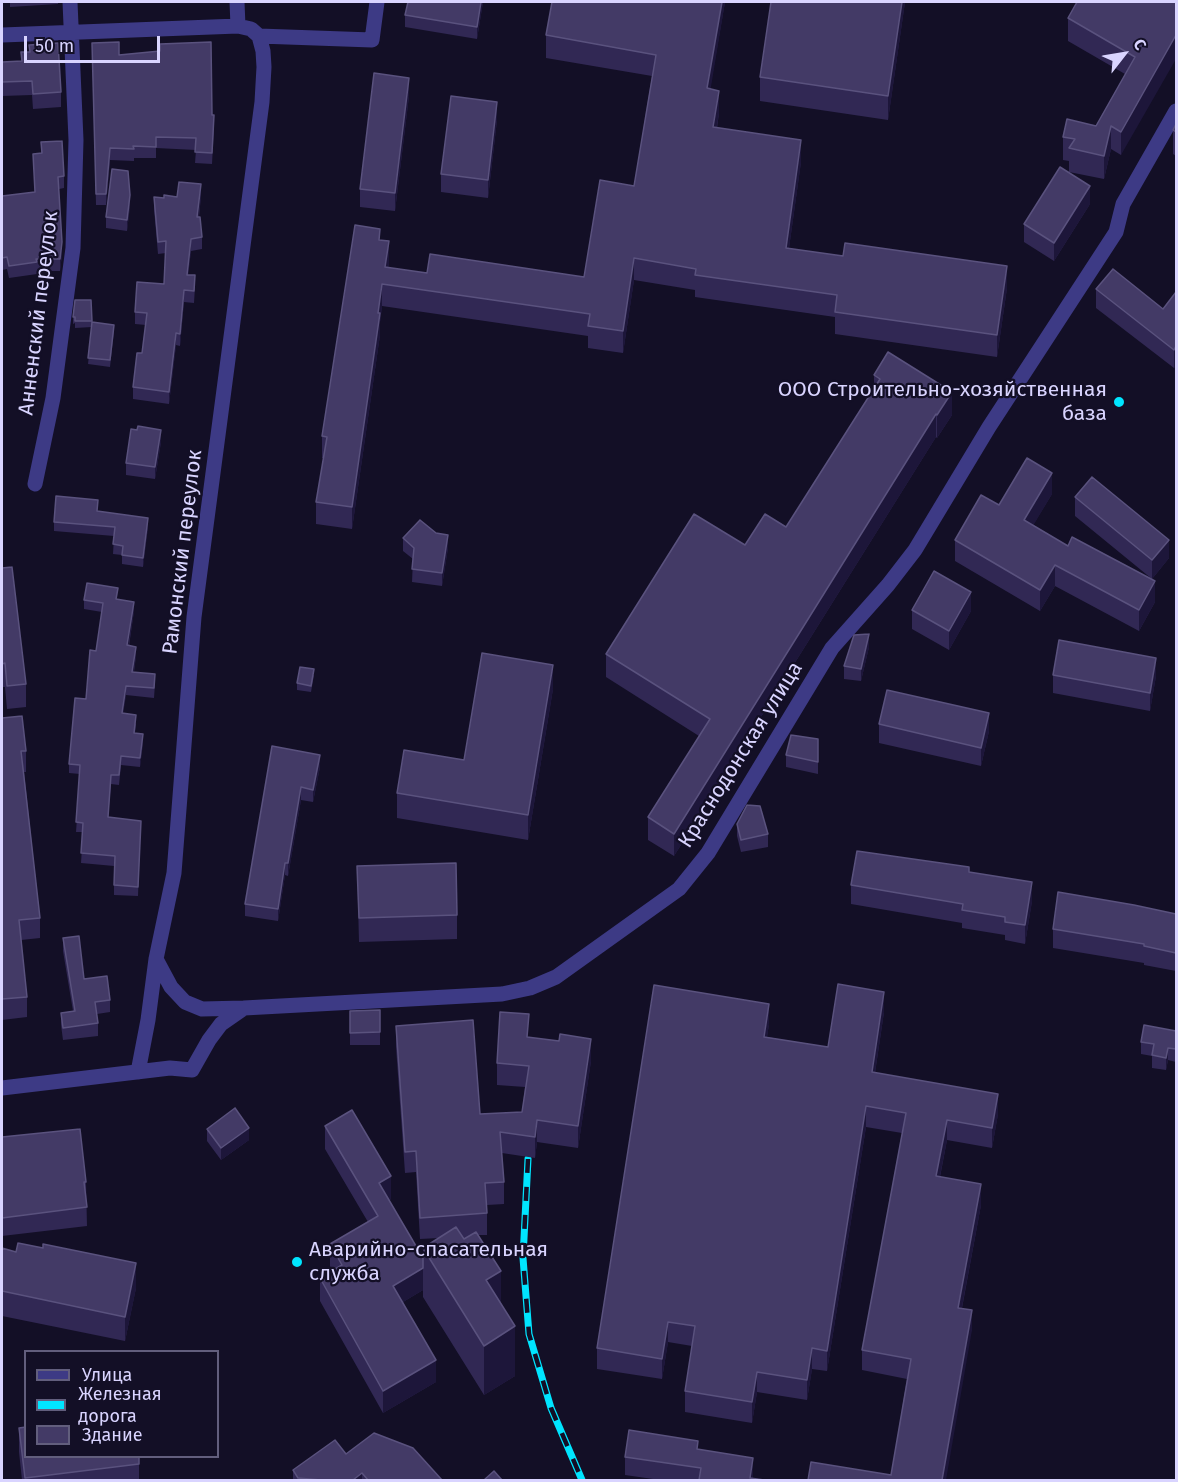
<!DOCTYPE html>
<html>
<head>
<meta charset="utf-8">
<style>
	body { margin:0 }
	#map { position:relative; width:1178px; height:1482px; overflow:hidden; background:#130f26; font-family:"Fira Sans",sans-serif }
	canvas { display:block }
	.frame { position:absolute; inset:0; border:3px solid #d9d4ff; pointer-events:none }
	.legend { position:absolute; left:24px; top:1350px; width:195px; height:108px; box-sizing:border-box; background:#130f26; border:2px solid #625e7d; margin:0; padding:8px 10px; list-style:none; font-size:18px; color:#d9d4ff }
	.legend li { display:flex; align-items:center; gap:12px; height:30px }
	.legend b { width:30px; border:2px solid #625e7d }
	.north { position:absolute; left:1094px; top:24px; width:60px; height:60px; -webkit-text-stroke:4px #130f26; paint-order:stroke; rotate:59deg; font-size:16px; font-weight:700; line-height:24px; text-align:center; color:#d9d4ff }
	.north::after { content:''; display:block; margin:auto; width:21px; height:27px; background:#d9d4ff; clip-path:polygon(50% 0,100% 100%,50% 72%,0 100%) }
	.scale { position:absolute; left:24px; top:36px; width:136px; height:27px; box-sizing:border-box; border:3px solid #d9d4ff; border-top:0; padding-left:8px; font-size:18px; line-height:21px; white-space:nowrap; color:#d9d4ff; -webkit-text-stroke:4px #130f26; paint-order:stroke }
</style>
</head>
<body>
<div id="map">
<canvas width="1178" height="1482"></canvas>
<div class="frame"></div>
<ul class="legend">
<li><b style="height:8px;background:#3d3a85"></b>Улица</li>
<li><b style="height:8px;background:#00e5ff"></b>Железная дорога</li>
<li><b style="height:16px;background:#433a66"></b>Здание</li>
</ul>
<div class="north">С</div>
<div class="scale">50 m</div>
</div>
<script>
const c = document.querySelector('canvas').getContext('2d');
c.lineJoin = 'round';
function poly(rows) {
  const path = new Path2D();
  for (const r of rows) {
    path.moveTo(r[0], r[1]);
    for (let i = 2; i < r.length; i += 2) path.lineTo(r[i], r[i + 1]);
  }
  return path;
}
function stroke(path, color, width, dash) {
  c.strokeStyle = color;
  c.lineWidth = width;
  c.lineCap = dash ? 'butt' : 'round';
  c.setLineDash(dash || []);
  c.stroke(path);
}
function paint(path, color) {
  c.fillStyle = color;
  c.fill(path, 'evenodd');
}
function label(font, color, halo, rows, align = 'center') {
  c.font = font + ' "Fira Sans",sans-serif';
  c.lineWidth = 4.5;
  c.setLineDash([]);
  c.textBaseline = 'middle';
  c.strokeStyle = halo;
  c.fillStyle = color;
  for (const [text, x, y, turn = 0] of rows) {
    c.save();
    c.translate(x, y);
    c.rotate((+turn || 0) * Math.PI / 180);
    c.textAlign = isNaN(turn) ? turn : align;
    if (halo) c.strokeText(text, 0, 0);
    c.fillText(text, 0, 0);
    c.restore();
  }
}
stroke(poly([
	[237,2,238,26],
	[2,35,238,26,251,29,259,36,372,40,377,2],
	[35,484,53,398,73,248,76,140,70,2],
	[156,959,171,987,185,1002,202,1009,244,1008],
	[138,1072,148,1020,156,959,174,873,194,617,262,102,264,67,263,51,259,36],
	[2,1088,170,1068,192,1070,209,1040,221,1024,244,1008,502,994,530,988,556,977,679,889,708,853,832,648,888,585,915,550,989,427,1116,232,1123,204,1176,111]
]), '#3d3a85', 15);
const rail = poly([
	[528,1159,523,1258,529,1334,551,1408,582,1480]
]);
stroke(rail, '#00e5ff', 7);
stroke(rail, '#130f26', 4.5, [14]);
paint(poly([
	[10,2,58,2,58,4,10,7],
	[89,2,120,2,89,3],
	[483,2,477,39,405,27,405,15],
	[552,2,725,2,710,89,719,113,717,128,801,162,789,248,1007,288,997,357,835,334,835,317,695,297,695,290,634,280,623,353,588,348,588,336,382,306,380,322,380,335,352,529,316,524,316,502,324,458,322,458,322,436,380,240,389,263,388,268,427,273,584,277,634,186,652,76,546,58,546,35],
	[905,2,888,120,760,101,760,77],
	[1176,2,1121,155,1111,149,1104,179,1069,172,1069,161,1063,160,1063,137,1096,126,1125,74,1068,41,1068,18],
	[92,43,119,55,212,115,214,127,212,164,195,163,196,150,156,148,156,158,134,158,134,161,110,160,106,205,96,205],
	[21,52,61,92,61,107,33,109,32,95,2,96,2,62,21,61],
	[409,96,395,211,360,207,360,189],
	[497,120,488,198,441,192,441,174],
	[1176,124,1176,156,1173,154,1173,130],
	[41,142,64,176,64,188,59,189,62,254,60,271,37,271,37,274,9,278,7,269,2,270,2,196,35,192,33,154,41,153],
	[201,196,199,217,202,237,202,249,191,251,188,275,195,287,194,303,184,302,180,346,176,345,169,404,133,399,133,387,142,353,146,325,135,324,135,312,164,284,166,253,158,254,154,209,154,197,164,198],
	[1090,204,1054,261,1024,242,1024,224],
	[130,206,127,231,106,228,106,217],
	[1096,289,1163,309,1176,292,1176,365,1174,368,1096,308],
	[91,300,92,322,114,331,110,367,88,364,92,327,75,328,75,323,73,324,73,317],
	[874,375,952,415,937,438,936,437,674,856,648,840,648,817,699,736,606,677,606,654,745,545,786,527,874,388],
	[161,442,155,479,126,475,126,463],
	[1052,494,1033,525,1155,602,1139,631,1055,586,1040,611,955,561,955,540,999,505],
	[1075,497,1169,558,1152,579,1075,516],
	[98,512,148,527,143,567,122,564,122,555,113,554,114,536,54,531,54,522],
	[403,538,448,548,442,586,412,582,413,559,403,551],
	[2,568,26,684,26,707,7,709,5,687,2,687],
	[117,599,134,611,129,646,136,656,134,672,155,684,154,698,126,695,123,713,136,724,135,733,143,743,140,767,121,765,119,785,111,784,108,817,141,821,138,896,114,895,114,866,81,863,83,832,76,832,80,774,69,773,69,764,86,699,96,651,102,612,84,609,84,600],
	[912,610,971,611,949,650,912,629],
	[869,647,861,681,844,679,844,666],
	[314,675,311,692,297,690,297,683],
	[1053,675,1156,676,1150,711,1053,693],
	[553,689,528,840,397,818,397,793,464,760],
	[2,718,26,751,26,772,24,772,40,918,40,938,21,940,27,997,27,1017,2,1020],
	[879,724,989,731,981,766,879,743],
	[818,739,818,774,786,767,786,755],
	[272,746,320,767,313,802,301,800,288,876,285,875,278,921,245,916,245,904],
	[737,824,768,834,768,847,741,852,737,836],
	[357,866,457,915,457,939,359,942],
	[969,872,1032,901,1025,944,1005,940,1005,935,962,928,962,923,851,904,851,885],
	[1176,914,1176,971,1144,965,1144,963,1053,948,1053,929],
	[63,938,84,979,110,1000,110,1012,97,1014,98,1023,98,1036,63,1040,61,1025,61,1013,73,1011,63,951],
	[380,1010,380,1045,350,1045,350,1011],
	[884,1012,875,1073,998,1114,992,1148,947,1140,940,1177,981,1205,962,1308,972,1330,891,1475,907,1379,862,1370,862,1350,902,1133,866,1127,827,1371,812,1369,807,1400,757,1392,752,1423,685,1412,685,1391,692,1346,668,1342,662,1379,597,1369,597,1348,769,1024,767,1037,828,1047],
	[396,1026,480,1114,522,1112,525,1087,497,1085,497,1063,529,1037,591,1061,578,1148,537,1142,535,1158,502,1153,504,1182,504,1204,487,1205,487,1235,478,1235,501,1303,515,1376,484,1395,423,1297,423,1290,403,1302,436,1382,383,1413,320,1301,320,1278,333,1271,330,1266,330,1244,368,1222,325,1149,325,1126,391,1199,389,1200,423,1258,423,1248,439,1238,420,1239,416,1172,405,1173,396,1047],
	[1176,1031,1176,1062,1168,1060,1166,1070,1152,1068,1152,1056,1141,1054,1141,1042],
	[207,1129,249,1140,221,1160,207,1141],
	[2,1137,86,1182,87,1226,2,1236],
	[2,1248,16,1252,43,1248,136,1288,125,1341,2,1316],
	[19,1428,139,1464,139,1480,22,1480,19,1452],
	[698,1449,753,1478,764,1480,660,1480,625,1475,625,1457],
	[346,1454,442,1480,293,1480,293,1470]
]), '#312854');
paint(poly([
	[481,2,483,2,477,39,477,27],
	[722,2,725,2,707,111,707,88],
	[902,2,905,2,888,120,888,96],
	[1176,35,1176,59,1121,155,1121,132],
	[409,78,409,96,395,211,395,193],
	[719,91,719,113,713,149,713,127],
	[497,102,497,120,488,198,488,180],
	[1111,126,1111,149,1104,179,1104,156],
	[801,140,801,162,786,270,786,248],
	[110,148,110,160,106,205,106,194],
	[201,184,201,196,197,229,197,217],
	[1090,186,1090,204,1054,261,1054,243],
	[130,195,130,206,127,231,127,220],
	[191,239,191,251,187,287,187,275],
	[389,241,389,263,386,284,385,267],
	[62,242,62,254,60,271,60,259],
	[634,258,634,280,623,353,623,331],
	[1007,266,1007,288,997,357,997,335],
	[382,284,382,306,380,322,380,335,352,529,352,507],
	[184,290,184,302,180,346,180,334],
	[176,333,176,345,169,404,169,392],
	[1176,346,1176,365,1174,368,1174,350],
	[952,392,952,415,937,438,937,415],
	[936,414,936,437,674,856,674,834],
	[161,430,161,442,155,479,155,467],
	[1052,473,1052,494,1024,541,1024,520],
	[148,518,148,527,143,567,143,558],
	[448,535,448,548,442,586,442,573],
	[1169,540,1169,558,1152,579,1152,560],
	[1055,565,1055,586,1040,611,1040,590],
	[1155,581,1155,602,1139,631,1139,610],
	[971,592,971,611,949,650,949,631],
	[134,602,134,611,127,655,127,645],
	[869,634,869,647,861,681,861,669],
	[136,647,136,656,132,681,132,672],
	[1156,658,1156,676,1150,711,1150,693],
	[553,665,553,689,528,840,528,815],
	[126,686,126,695,122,723,122,713],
	[989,713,989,731,981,766,981,748],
	[143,734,143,743,140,767,140,758],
	[320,755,320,767,313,802,313,790],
	[301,787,301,800,288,876,288,863],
	[285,863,285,875,278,921,278,909],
	[1032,882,1032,901,1025,944,1025,925],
	[884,992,884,1012,872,1092,872,1072],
	[769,1004,769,1024,764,1057,764,1037],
	[591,1039,591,1061,578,1148,578,1126],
	[1168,1048,1168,1060,1166,1070,1166,1058],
	[998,1094,998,1114,992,1148,992,1128],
	[866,1106,866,1127,827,1371,827,1351],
	[537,1120,537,1142,535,1158,535,1137],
	[947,1120,947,1140,936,1196,936,1176],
	[249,1128,249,1140,221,1160,221,1148],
	[391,1176,391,1199,379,1206,379,1183],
	[981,1184,981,1205,958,1328,958,1308],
	[136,1263,136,1288,125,1341,125,1317],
	[423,1268,423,1290,393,1308,393,1286],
	[501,1271,501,1320,486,1280],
	[972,1310,972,1330,946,1480,942,1480],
	[668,1322,668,1342,662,1379,662,1359],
	[515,1326,515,1376,484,1395,484,1346],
	[812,1348,812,1369,807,1400,807,1380],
	[436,1360,436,1382,383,1413,383,1391],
	[757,1372,757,1392,752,1423,752,1402],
	[753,1458,753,1480,750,1480],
	[362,1473,362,1480,353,1480]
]), '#1d163a');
const building = poly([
	[408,2,481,2,477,27,405,15,408,2],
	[552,2,722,2,707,88,719,91,713,127,801,140,786,248,843,256,845,243,1007,266,997,335,835,312,837,295,695,275,696,269,634,258,623,331,588,326,590,314,382,284,378,313,380,313,352,507,316,502,327,437,322,436,355,225,380,229,379,240,389,241,385,267,427,273,430,254,584,277,600,180,634,186,656,55,546,35,552,2],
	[771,2,902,2,888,96,760,77,771,2],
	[1077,2,1176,2,1176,35,1121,132,1111,126,1104,156,1069,148,1075,139,1063,137,1067,119,1096,126,1135,57,1068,18,1077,2],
	[119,42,119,55,160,51,160,44,211,42,212,115,214,115,212,153,195,152,196,138,156,137,156,147,133,146,134,149,110,148,106,194,96,194,92,43,119,42],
	[58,43,61,92,33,94,32,81,2,82,2,62,22,61,21,52,30,52,29,45,58,43],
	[374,73,409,78,395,193,360,189,374,73],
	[451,96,497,102,488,180,441,174,451,96],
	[1176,124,1176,132,1173,130,1176,124],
	[62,141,64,176,58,177,62,242,60,259,36,259,37,262,9,266,7,257,2,258,2,196,35,192,33,154,42,153,41,142,62,141],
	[1060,167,1090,186,1054,243,1024,224,1060,167],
	[112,169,128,171,130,195,127,220,106,217,112,169],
	[179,182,201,184,197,217,200,217,202,237,191,239,187,275,195,275,194,291,184,290,180,334,176,333,169,392,133,387,137,353,142,353,147,313,135,312,137,282,164,284,166,241,158,242,154,197,164,198,164,195,177,197,179,182],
	[1113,269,1163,309,1176,292,1176,346,1174,350,1096,289,1113,269],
	[75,300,91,300,92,321,75,321,75,317,73,317,75,300],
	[92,322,114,325,110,360,88,358,92,322],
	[888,352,952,392,937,415,936,414,674,834,648,817,710,719,606,654,694,514,745,545,765,514,786,527,880,379,874,375,888,352],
	[138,426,161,430,155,467,126,463,131,429,137,430,138,426],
	[1027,458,1052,473,1024,520,1068,546,1072,537,1155,581,1139,610,1055,565,1040,590,955,540,981,495,999,505,1027,458],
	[1092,477,1169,540,1152,560,1075,497,1092,477],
	[56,496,98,500,97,511,148,518,143,558,122,555,123,546,113,544,115,527,54,522,56,496],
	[420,520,436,533,448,535,442,573,412,569,414,548,403,538,420,520],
	[12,567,26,684,7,686,5,663,2,664,2,568,12,567],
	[934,571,971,592,949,631,912,610,934,571],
	[87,583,118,588,116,599,134,602,127,645,136,647,132,672,155,674,154,688,126,686,122,713,136,715,134,733,143,734,140,758,121,756,119,775,111,775,108,817,141,821,138,887,114,885,115,856,81,853,83,823,76,822,80,765,69,764,75,698,86,699,90,650,96,651,103,603,84,600,87,583],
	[869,634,861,669,844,666,854,635,869,634],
	[1059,640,1156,658,1150,693,1053,675,1059,640],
	[482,653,553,665,528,815,397,793,404,750,464,760,482,653],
	[300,667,314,669,311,686,297,683,300,667],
	[887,690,989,713,981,748,879,724,887,690],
	[22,716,26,751,21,751,40,918,19,920,27,997,2,999,2,718,22,716],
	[791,735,818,739,818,762,786,755,791,735],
	[272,746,320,755,313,790,301,787,288,863,285,863,278,909,245,904,272,746],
	[747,805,760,806,768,834,741,840,737,824,747,805],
	[857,851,969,867,969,872,1032,882,1025,925,1005,922,1005,917,962,910,963,904,851,885,857,851],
	[456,863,457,915,359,918,357,866,456,863],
	[1058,892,1134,905,1176,914,1176,953,1144,946,1144,944,1053,929,1058,892],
	[79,936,84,979,107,976,110,1000,95,1002,98,1023,63,1028,61,1013,75,1011,63,938,79,936],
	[838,984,884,992,872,1072,998,1094,992,1128,947,1120,936,1176,981,1184,958,1308,972,1310,942,1480,808,1480,811,1462,891,1475,911,1359,862,1350,906,1113,866,1106,827,1351,812,1348,807,1380,757,1372,752,1402,685,1391,695,1326,668,1322,662,1359,597,1348,654,985,769,1004,764,1037,828,1047,838,984],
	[380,1010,380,1032,350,1033,350,1011,380,1010],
	[500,1012,529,1014,527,1037,559,1041,560,1034,591,1039,578,1126,537,1120,535,1137,500,1132,504,1182,485,1183,487,1213,420,1218,416,1151,405,1152,396,1026,473,1020,480,1114,522,1112,529,1066,497,1063,500,1012],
	[1144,1025,1176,1031,1176,1049,1168,1048,1166,1058,1152,1055,1154,1044,1141,1042,1144,1025],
	[235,1108,249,1128,221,1148,207,1129,235,1108],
	[352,1110,391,1176,379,1183,423,1258,423,1268,393,1286,436,1360,383,1391,320,1278,342,1265,330,1244,378,1216,325,1126,352,1110],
	[80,1129,86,1182,84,1182,87,1207,2,1218,2,1137,80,1129],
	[456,1227,464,1239,476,1232,501,1271,486,1280,515,1326,484,1346,423,1248,456,1227],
	[18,1243,43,1248,43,1244,136,1263,125,1317,2,1291,2,1248,16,1252,18,1243],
	[26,1427,26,1456,139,1456,139,1464,25,1478,19,1428,26,1427],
	[629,1430,698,1441,697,1449,753,1458,750,1478,764,1480,699,1480,701,1468,625,1457,629,1430],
	[374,1433,413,1448,442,1480,368,1480,362,1473,353,1480,321,1480,298,1478,293,1470,335,1440,346,1454,374,1433],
	[494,1471,502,1480,484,1480,494,1471]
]);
paint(building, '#433a66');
stroke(building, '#5a527e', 1.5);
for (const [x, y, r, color] of [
	[1119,402,6,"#00e5ff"],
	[297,1262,6,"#00e5ff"]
]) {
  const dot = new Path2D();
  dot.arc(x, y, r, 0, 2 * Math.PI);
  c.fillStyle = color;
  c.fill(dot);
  stroke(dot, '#130f26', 2);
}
label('21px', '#d9d4ff', '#130f26', [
	["Анненский переулок",39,313,-83],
	["Рамонский переулок",183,552,-83],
	["Краснодонская улица",741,755,-58]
]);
label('21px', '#d9d4ff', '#130f26', [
	["ООО Строительно-хозяйственная",1107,390],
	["база",1107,414],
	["Аварийно-спасательная",309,1250,"left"],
	["служба",309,1274,"left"]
], 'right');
</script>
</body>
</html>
